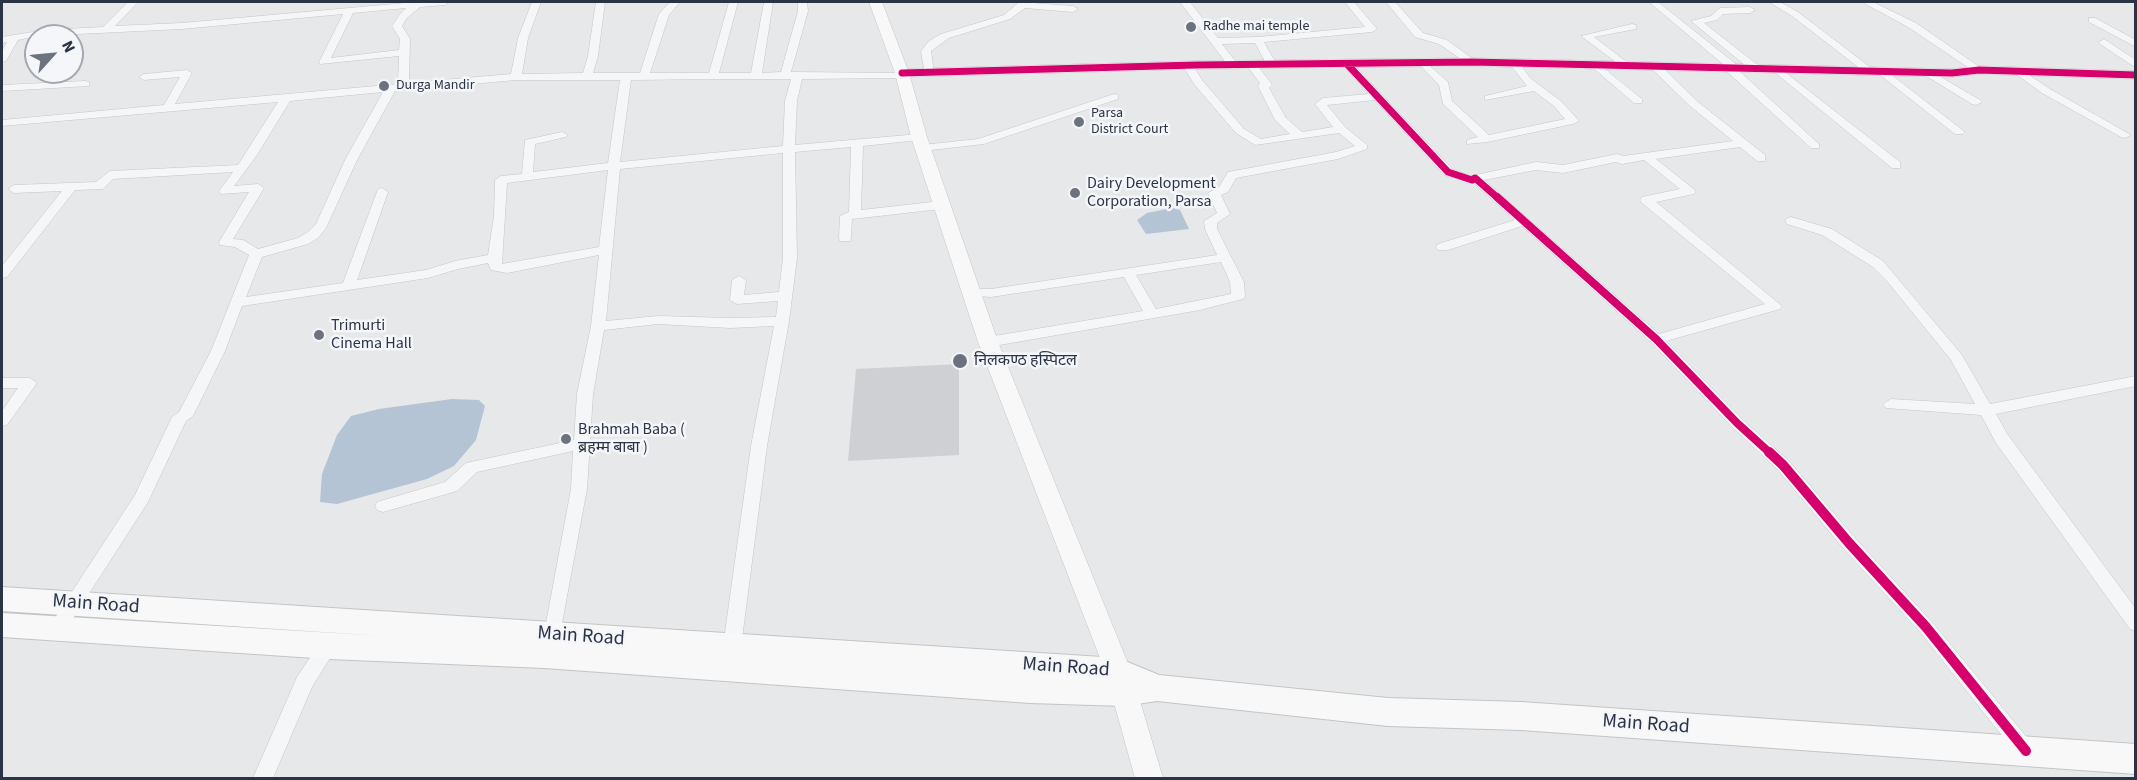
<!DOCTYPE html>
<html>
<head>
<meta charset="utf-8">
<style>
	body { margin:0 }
	#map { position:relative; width:2137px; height:780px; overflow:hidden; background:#e6e8ea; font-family:"Source Sans 3",sans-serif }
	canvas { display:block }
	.frame { position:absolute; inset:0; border:3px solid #2b3445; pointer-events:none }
	.north { position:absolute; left:24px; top:24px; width:60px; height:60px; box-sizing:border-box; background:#f4f6f9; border:2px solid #a4a8b1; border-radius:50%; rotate:63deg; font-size:16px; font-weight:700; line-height:24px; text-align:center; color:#2b3445 }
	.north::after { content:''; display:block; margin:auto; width:21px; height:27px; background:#6c737f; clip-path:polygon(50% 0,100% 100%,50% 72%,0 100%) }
</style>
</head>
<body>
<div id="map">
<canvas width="2137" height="780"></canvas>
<div class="frame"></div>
<div class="north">N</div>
</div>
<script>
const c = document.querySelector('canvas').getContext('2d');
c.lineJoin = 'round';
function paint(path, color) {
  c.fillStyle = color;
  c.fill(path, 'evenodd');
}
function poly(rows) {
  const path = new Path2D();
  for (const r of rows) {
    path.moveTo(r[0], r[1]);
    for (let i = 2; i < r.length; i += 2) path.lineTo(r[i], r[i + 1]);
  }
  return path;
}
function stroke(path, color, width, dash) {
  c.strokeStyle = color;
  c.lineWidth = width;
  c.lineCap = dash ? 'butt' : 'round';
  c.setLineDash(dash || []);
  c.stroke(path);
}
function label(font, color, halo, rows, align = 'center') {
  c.font = font + ' "Source Sans 3","Noto Sans Devanagari",sans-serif';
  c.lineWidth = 5;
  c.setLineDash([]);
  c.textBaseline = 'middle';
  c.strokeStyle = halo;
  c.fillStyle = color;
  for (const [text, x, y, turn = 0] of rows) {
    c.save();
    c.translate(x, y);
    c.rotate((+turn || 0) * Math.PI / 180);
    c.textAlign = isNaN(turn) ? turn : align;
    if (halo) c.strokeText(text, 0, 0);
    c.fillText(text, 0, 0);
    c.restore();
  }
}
paint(poly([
	[1172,208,1180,210,1189,229,1146,234,1137,220,1147,213],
	[452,399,479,400,485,406,476,440,454,466,427,479,337,504,320,502,322,474,337,435,351,416,379,409]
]), '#b4c4d5');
paint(poly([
	[959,364,959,455,848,461,856,369]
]), '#ced0d3');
const minor = poly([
	[128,2,138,2,115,26,182,23,416,2,449,2,445,5,420,7,407,18,402,26,410,39,409,83,511,74,518,38,532,2,541,2,528,38,522,74,583,73,588,56,596,2,605,2,598,56,593,73,640,73,659,14,670,2,680,2,669,15,650,73,709,73,729,2,738,2,719,73,751,73,764,2,773,2,762,73,781,72,798,11,798,2,807,2,808,11,791,72,906,73,906,77,902,78,802,79,797,101,795,145,919,134,925,137,919,140,863,146,861,210,941,201,947,205,941,209,852,219,851,238,850,241,840,241,839,238,840,216,849,212,851,147,795,152,797,258,789,321,767,446,740,654,738,660,731,662,724,660,722,654,751,446,774,326,730,328,658,324,604,330,593,394,587,489,559,639,553,642,547,639,544,634,571,489,573,451,477,472,457,491,383,512,377,510,375,506,377,502,445,482,466,463,574,440,577,394,591,326,599,255,507,273,491,270,488,263,458,269,428,278,242,306,225,351,193,416,186,421,148,502,63,634,57,637,51,634,48,629,51,624,135,495,172,417,179,412,211,351,249,255,235,247,220,245,219,242,249,192,221,194,219,191,233,172,113,179,103,189,75,190,7,277,2,278,2,266,62,191,14,193,8,189,14,185,96,182,110,171,238,165,278,102,2,126,2,120,164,105,180,77,144,80,139,77,144,74,187,70,192,73,175,104,398,84,399,56,320,64,319,62,343,14,182,29,36,36,18,40,6,61,2,62,2,51,7,42,2,43,2,37,45,30,103,27,128,2],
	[406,8,400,14,392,26,400,39,399,50,331,58,353,13,406,8],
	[713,79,791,79,785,101,783,146,620,162,631,80,713,79],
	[516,80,620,80,608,163,533,172,535,144,566,137,568,135,562,132,525,140,522,174,501,176,495,180,494,216,488,255,455,261,426,270,357,280,388,192,382,188,378,189,343,283,246,297,262,257,308,244,318,238,326,228,357,160,395,91,516,80],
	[383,92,345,160,316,224,308,232,298,238,258,249,243,240,233,239,264,188,258,184,234,186,257,155,290,101,383,92],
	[783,153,783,258,779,292,744,295,746,280,739,276,732,280,730,300,737,304,778,301,776,317,730,318,658,316,606,321,620,169,783,153],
	[608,170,599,247,502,264,507,183,608,170],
	[1019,2,1073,6,1078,9,1073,12,1025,8,1010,19,949,38,931,51,934,73,929,76,925,75,921,51,929,41,941,34,1004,15,1019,2],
	[1180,2,1190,2,1218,38,1258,37,1365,27,1345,2,1354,2,1377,29,1372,32,1264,42,1277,65,1272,68,1268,67,1255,43,1222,44,1239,66,1234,69,1230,68,1180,2],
	[1386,2,1395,2,1423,33,1447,40,1477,62,1468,64,1439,44,1415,37,1386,2],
	[1649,2,1658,2,1737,65,1737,69,1819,144,1819,148,1811,148,1724,69,1724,65,1649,2],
	[1769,2,1780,2,1798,12,1875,71,1884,69,1965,132,1963,134,1955,134,1875,71,1866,73,1792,16,1769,2],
	[1862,2,1873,2,1916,23,1984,70,1979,73,1975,72,1908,27,1862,2],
	[1720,8,1750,7,1755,10,1750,13,1723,14,1717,20,1704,23,1759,66,1759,70,1751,70,1691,21,1711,16,1720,8],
	[2089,18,2095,18,2136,40,2136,47,2089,22,2089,18],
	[1632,24,1636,25,1636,29,1594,37,1628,63,1629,65,1624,68,1581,36,1632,24],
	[2104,39,2136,60,2136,68,2100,44,2099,42,2104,39],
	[1423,60,1448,82,1452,101,1489,135,1565,119,1554,106,1534,91,1485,100,1485,96,1527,86,1509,63,1514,60,1518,61,1530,78,1562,102,1579,121,1573,124,1487,142,1467,144,1467,140,1478,137,1443,104,1439,85,1418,63,1423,60],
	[1347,61,1351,62,1452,169,1471,176,1536,162,1563,165,1617,154,1623,156,1733,141,1690,106,1651,68,1650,66,1655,63,1659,64,1698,102,1765,155,1765,161,1757,161,1740,147,1656,159,1696,191,1694,194,1656,202,1782,306,1780,309,1666,341,1742,419,1789,461,1855,538,1932,622,2033,745,2036,751,2033,757,2026,760,2019,757,1920,632,1843,548,1777,469,1732,427,1651,342,1522,226,1448,250,1438,250,1436,247,1438,244,1515,220,1474,183,1444,175,1375,100,1327,105,1345,127,1367,145,1367,149,1338,159,1236,178,1228,192,1221,195,1230,214,1217,223,1217,229,1244,282,1245,296,1243,299,1200,310,988,347,983,345,981,342,988,337,1143,311,1124,277,991,297,965,295,963,292,965,289,991,289,1217,255,1205,229,1204,221,1217,213,1208,193,1219,187,1228,172,1336,152,1355,146,1339,133,1255,145,1236,133,1194,84,1183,66,1184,64,1192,64,1202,80,1244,129,1261,139,1290,134,1275,120,1258,86,1260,83,1247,66,1248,64,1256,64,1271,83,1272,85,1269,88,1286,118,1302,132,1333,127,1315,104,1323,98,1369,94,1342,64,1347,61],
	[1644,160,1680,189,1642,197,1640,200,1642,203,1765,304,1659,334,1484,180,1536,170,1563,173,1616,162,1622,164,1644,160],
	[1221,262,1230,282,1231,294,1156,309,1136,275,1221,262],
	[1596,62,1642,99,1642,103,1634,103,1592,67,1591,65,1596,62],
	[1777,66,1900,162,1900,168,1892,168,1773,71,1773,67,1777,66],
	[1927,69,1980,100,1982,102,1976,105,1972,104,1923,74,1923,70,1927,69],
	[2020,69,2050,89,2131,135,2125,138,2121,137,2042,93,2016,74,2016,70,2020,69],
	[85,81,89,82,89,86,2,91,2,85,85,81],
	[1114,94,1118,95,1118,99,984,144,922,151,916,148,922,145,978,139,1114,94],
	[1791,217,1832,229,1883,261,1962,355,1990,404,2136,376,2136,386,1996,414,2008,435,2136,609,2136,631,2130,629,1996,443,1981,415,1886,408,1883,404,1891,399,1975,404,1951,360,1887,281,1873,267,1822,235,1787,224,1785,221,1787,218,1791,217],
	[2,378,30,378,37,383,7,425,2,426,2,411,18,388,2,388,2,378],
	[331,634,338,637,340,642,312,687,273,778,253,778,297,677,324,637,331,634]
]);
const tertiary = poly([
	[1472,58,1952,69,1979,66,2136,71,2136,79,1979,74,1952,77,1472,66,1196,69,902,77,895,73,902,69,1196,61,1472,58]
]);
const secondary = poly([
	[869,2,882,2,909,73,927,137,998,342,1131,671,1163,778,1135,778,1105,671,978,342,911,137,895,73,869,2]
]);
const primary = poly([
	[2,587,1118,658,1159,675,1388,698,1521,702,2136,744,2136,774,1521,730,1388,726,1157,701,1124,706,1030,703,544,668,329,659,2,637,2,613,384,636,2,611,2,587]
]);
stroke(minor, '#c4c6c8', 1);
stroke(tertiary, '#c4c6c8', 1);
stroke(secondary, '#c4c6c8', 1);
stroke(primary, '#c2c5c8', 2);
paint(minor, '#f5f6f7');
paint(tertiary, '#f5f6f7');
paint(secondary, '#f8f8f8');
paint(primary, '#f8f8f8');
stroke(poly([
	[1347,64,1448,172,1472,180,1475,178,1499,199],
	[902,73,1196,65,1472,62,1952,73,1979,70,2136,75]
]), '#d6006c', 7);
stroke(poly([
	[1497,197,1656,339,1737,423,1770,453]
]), '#d6006c', 8);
stroke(poly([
	[1769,452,1783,465,1849,543,1926,627,2026,751]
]), '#d6006c', 10);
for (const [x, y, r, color] of [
	[1191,27,6,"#6c737f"],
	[384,86,6,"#6c737f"],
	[1079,122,6,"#6c737f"],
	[1075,193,6,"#6c737f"],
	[319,335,6,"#6c737f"],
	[960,361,8,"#6c737f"],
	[566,439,6,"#6c737f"]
]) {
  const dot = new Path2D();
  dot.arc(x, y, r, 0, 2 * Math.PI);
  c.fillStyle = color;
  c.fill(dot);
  stroke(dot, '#f4f6f9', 2);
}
label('14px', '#2b3445', '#f4f6f9', [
	["Radhe mai temple",1203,27],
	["Durga Mandir",396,86],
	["Parsa",1091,114],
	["District Court",1091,130]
], 'left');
label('16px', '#2b3445', '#f4f6f9', [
	["Dairy Development",1087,184],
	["Corporation, Parsa",1087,202],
	["Trimurti",331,326],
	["Cinema Hall",331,344],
	["निलकण्ठ हस्पिटल",974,361],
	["Brahmah Baba (",578,430],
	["ब्रहम्म बाबा )",578,448]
], 'left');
label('20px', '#2b3445', '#f4f6f9', [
	["Main Road",96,605,4],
	["Main Road",581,637,4],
	["Main Road",1066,668,4],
	["Main Road",1646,725,4]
]);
</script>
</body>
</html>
